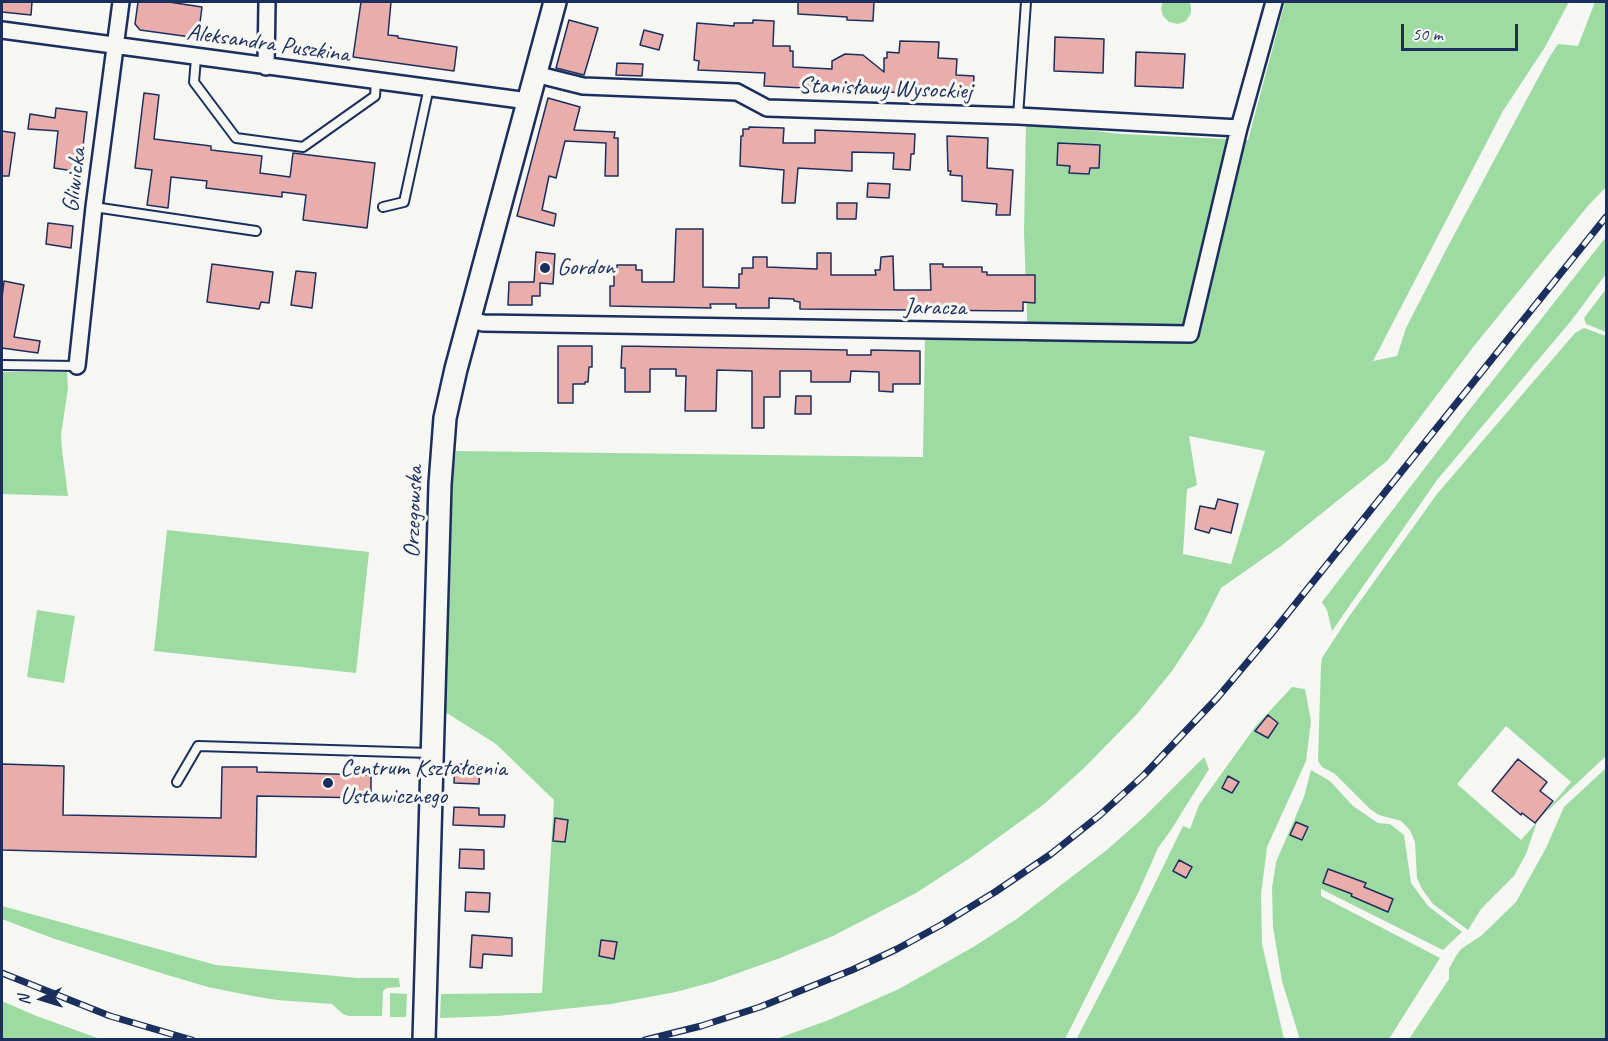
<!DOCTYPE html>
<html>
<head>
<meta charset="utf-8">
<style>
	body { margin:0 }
	#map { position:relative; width:1608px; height:1041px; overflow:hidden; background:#f6f6f2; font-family:Caveat,sans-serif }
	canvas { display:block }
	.frame { position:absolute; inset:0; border:3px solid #1b2f5e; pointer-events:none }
	.north { position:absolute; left:12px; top:969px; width:60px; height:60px; -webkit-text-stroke:4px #f6f6f2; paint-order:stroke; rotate:266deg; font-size:16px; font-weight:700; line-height:24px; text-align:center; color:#1b2f5e }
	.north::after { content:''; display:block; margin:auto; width:21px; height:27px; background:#1b2f5e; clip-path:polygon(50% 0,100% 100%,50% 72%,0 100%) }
	.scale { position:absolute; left:1401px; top:24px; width:117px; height:27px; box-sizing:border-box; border:3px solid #1b2f5e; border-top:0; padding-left:8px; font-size:18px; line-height:21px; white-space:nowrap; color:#1b2f5e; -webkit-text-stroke:4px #f6f6f2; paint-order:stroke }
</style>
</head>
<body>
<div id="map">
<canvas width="1608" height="1041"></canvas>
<div class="frame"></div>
<div class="north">N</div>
<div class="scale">50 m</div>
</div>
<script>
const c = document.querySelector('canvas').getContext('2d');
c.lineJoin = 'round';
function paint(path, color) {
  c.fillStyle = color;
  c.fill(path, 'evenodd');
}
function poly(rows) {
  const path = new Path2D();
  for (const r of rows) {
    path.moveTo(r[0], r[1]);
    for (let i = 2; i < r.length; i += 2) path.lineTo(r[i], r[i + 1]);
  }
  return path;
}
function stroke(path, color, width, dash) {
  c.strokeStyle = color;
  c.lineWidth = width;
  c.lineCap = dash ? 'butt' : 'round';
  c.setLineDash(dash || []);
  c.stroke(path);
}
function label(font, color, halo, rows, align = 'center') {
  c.font = font + ' Caveat,sans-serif';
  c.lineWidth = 6;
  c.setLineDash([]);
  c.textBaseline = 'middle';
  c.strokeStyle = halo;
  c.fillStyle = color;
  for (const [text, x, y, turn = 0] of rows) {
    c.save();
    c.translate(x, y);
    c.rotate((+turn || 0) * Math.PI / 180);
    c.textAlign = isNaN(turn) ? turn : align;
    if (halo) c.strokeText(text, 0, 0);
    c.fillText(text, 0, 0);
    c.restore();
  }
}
paint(poly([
	[1163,2,1189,2,1191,5,1191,13,1186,21,1178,24,1169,22,1163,16,1161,8],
	[1285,2,1569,2,1545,47,1503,111,1373,361,1397,356,1406,328,1446,250,1550,56,1558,44,1578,46,1595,2,1606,2,1606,187,1587,207,1474,346,1387,461,1281,546,1221,588,1203,624,1172,671,1137,714,1084,768,1043,805,970,858,916,893,833,936,780,958,713,982,676,992,611,1004,498,1016,440,1018,441,994,542,993,554,800,496,744,442,710,448,517,456,451,923,457,925,336,1028,342,1024,231,1026,123,1121,134,1248,140],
	[1189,436,1265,451,1231,564,1183,554,1187,489,1197,485],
	[1606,237,1606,274,1571,321,1437,480,1332,631,1327,610,1322,602,1470,409],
	[1606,289,1606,332,1586,324,1584,318],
	[1584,328,1606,336,1606,756,1543,815,1571,782,1506,726,1457,784,1521,840,1537,822,1526,854,1514,876,1481,909,1468,930,1433,904,1422,889,1417,878,1415,842,1410,830,1401,821,1379,815,1370,809,1335,774,1322,767,1318,761,1321,665,1322,658,1348,618,1437,494,1575,333],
	[2,372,67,372,68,388,61,435,62,450,68,496,2,494],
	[167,530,369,552,356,673,154,651],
	[37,610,75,616,64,683,27,677],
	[1292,687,1305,689,1311,721,1306,761,1267,847,1261,895,1262,944,1284,1039,1076,1040,1122,951,1183,826,1190,829,1199,805,1255,727],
	[1204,757,1209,769,1171,830,1158,848,1139,891,1065,1039,776,1039,829,1020,899,989,975,946,1018,918,1108,849,1144,817],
	[1606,768,1606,1039,1409,1039,1449,979,1449,969,1456,956,1461,949,1481,936,1516,902,1546,848,1564,807],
	[1311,770,1330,781,1353,806,1378,823,1390,824,1404,835,1411,883,1428,906,1462,932,1443,950,1321,889,1321,896,1440,958,1389,1039,1300,1040,1282,981,1273,927,1272,888,1276,862,1304,797],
	[2,906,216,965,357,978,399,978,400,987,387,988,383,991,382,1016,349,1016,343,1014,332,1004,277,1000,253,996,208,987,164,974,52,938,2,919],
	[390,993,407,994,406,1017,390,1017],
	[2,1001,34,1015,100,1039,2,1039]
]), '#9ddba3');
const building = poly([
	[2,2,32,2,31,15,2,12,2,2],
	[138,2,169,2,202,7,198,38,140,30,135,24,138,2],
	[361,2,391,2,388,35,398,36,398,38,457,47,454,71,353,57,361,2],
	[798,2,874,2,873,21,847,20,847,17,798,14,798,2],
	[569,20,598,28,584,75,556,68,569,20],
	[753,20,774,21,773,46,790,46,790,51,793,51,793,67,832,69,832,61,845,54,863,55,884,72,884,58,887,58,887,52,899,53,900,41,939,42,938,58,957,59,956,75,974,76,973,90,968,90,968,96,764,86,765,73,698,70,699,61,694,60,697,23,734,26,734,23,753,23,753,20],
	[644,30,663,35,659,50,640,45,644,30],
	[1055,37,1104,39,1103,73,1054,71,1055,37],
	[1136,52,1185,54,1183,88,1135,86,1136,52],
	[617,63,643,64,642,76,616,75,617,63],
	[144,93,159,95,154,139,211,146,211,150,262,156,260,173,290,177,293,153,375,163,367,228,303,220,306,195,282,192,282,197,206,188,207,181,171,177,168,208,147,205,152,170,135,168,144,93],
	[548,98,580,107,574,130,615,132,614,138,618,138,618,176,605,176,606,143,565,141,556,178,549,176,542,210,556,214,554,226,517,216,548,98],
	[56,108,87,112,80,172,54,168,58,131,28,129,30,114,55,118,56,108],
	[749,127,784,128,783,143,815,143,815,130,915,134,914,154,911,154,910,170,893,169,894,153,852,152,852,171,798,168,795,203,782,203,784,170,740,166,741,136,743,136,743,129,749,129,749,127],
	[2,131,15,133,9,176,2,176,2,131],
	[947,136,988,138,987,168,1013,170,1010,215,996,215,997,204,962,201,962,176,950,175,951,171,948,171,947,136],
	[1058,143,1100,145,1099,168,1090,168,1089,174,1069,173,1070,166,1057,165,1058,143],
	[868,183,890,184,889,198,867,197,868,183],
	[837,203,857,203,856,219,837,219,837,203],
	[48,223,73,226,71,248,46,244,48,223],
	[676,229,703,229,703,287,739,288,739,274,742,274,742,268,753,268,753,257,767,257,767,267,817,269,817,253,831,253,831,275,876,275,875,270,880,270,881,257,893,256,894,290,931,290,930,264,943,264,943,267,982,267,982,272,987,272,987,275,1035,275,1035,303,1023,302,1023,311,800,309,800,302,794,301,794,299,769,298,769,308,736,308,736,304,710,304,711,308,610,306,610,286,614,286,614,270,617,270,617,265,636,265,636,270,642,270,642,282,674,282,676,229],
	[536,252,555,254,553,284,540,283,540,296,532,296,532,305,508,305,509,282,534,282,536,252],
	[212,264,273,272,269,303,261,302,259,309,207,302,212,264],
	[296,271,316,273,312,308,291,305,296,271],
	[4,281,24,285,14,337,40,341,38,353,2,348,2,298,4,281],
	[558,346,592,346,592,367,589,367,588,382,585,382,585,384,573,384,573,403,558,403,558,346],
	[622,346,847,350,847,355,871,355,871,350,920,351,920,384,893,384,893,392,879,391,879,372,851,371,850,382,811,382,811,371,780,371,780,397,764,397,764,428,752,428,752,371,717,370,716,411,685,411,686,376,676,376,676,369,650,369,650,392,625,392,625,368,621,368,622,346],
	[796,396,811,396,811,414,795,414,796,396],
	[1218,499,1238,504,1231,533,1211,528,1209,533,1195,529,1200,506,1215,509,1218,499],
	[1268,715,1278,723,1268,738,1255,731,1268,715],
	[1518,759,1547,782,1540,791,1553,801,1535,823,1522,813,1521,815,1492,791,1518,759],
	[2,764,64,766,63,815,221,818,222,767,257,767,257,772,371,775,371,798,257,796,256,857,2,850,2,764],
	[455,764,480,765,479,784,454,783,455,764],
	[1228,776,1239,782,1232,793,1222,788,1228,776],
	[454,807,479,808,479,815,505,815,504,827,453,825,454,807],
	[555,818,568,820,565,842,553,841,555,818],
	[1296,822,1308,827,1302,840,1290,835,1296,822],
	[460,849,484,850,484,869,459,868,460,849],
	[1179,860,1192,867,1186,878,1173,871,1179,860],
	[1328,869,1366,883,1364,887,1393,899,1388,912,1351,896,1352,894,1323,883,1328,869],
	[466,892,490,893,489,912,465,911,466,892],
	[472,935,512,938,512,956,483,954,482,968,470,967,472,935],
	[601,940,617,942,614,959,599,956,601,940]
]);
paint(building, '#e9aeac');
stroke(building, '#1b2f5e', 1.5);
const lane = poly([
	[196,58,194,82,236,138,303,147,375,96,376,82],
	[1018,116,1026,2],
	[94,207,256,231],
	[383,207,404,202,429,87],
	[2,365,77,366],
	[177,782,198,746,430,753]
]);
const street = poly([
	[2,30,528,101],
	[266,67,267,2],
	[535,74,583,86,737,92,767,108,1018,116,1239,128],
	[469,319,483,323,1190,334,1239,128,1274,2],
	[77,366,94,207,121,2]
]);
const secondary = poly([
	[424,1040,440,484,445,418,456,369,555,2]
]);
stroke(lane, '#1b2f5e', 12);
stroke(street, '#1b2f5e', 20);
stroke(secondary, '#1b2f5e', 26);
stroke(lane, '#f6f6f2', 8);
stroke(street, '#f6f6f2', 15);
stroke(secondary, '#f6f6f2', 21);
const rail = poly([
	[2,973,110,1016,192,1040],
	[645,1040,701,1026,760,1007,852,970,897,949,941,925,995,892,1051,854,1100,815,1144,775,1218,697,1272,633,1606,217]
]);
stroke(rail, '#1b2f5e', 7);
stroke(rail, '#f6f6f2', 4.5, [14]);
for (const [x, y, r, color] of [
	[545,268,6,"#1b2f5e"],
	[328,783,6,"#1b2f5e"]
]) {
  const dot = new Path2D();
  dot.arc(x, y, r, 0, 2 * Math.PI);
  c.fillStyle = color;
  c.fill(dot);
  stroke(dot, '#f6f6f2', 2);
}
label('24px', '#1b2f5e', '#f6f6f2', [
	["Aleksandra Puszkina",268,44,8],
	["Stanisławy Wysockiej",885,89,2],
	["Gliwicka",75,180,-83],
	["Jaracza",935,308,1],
	["Orzegowska",414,512,-88]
]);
label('24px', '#1b2f5e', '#f6f6f2', [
	["Gordon",557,268],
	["Centrum Kształcenia",340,769],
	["Ustawicznego",340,797]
], 'left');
</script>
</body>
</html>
